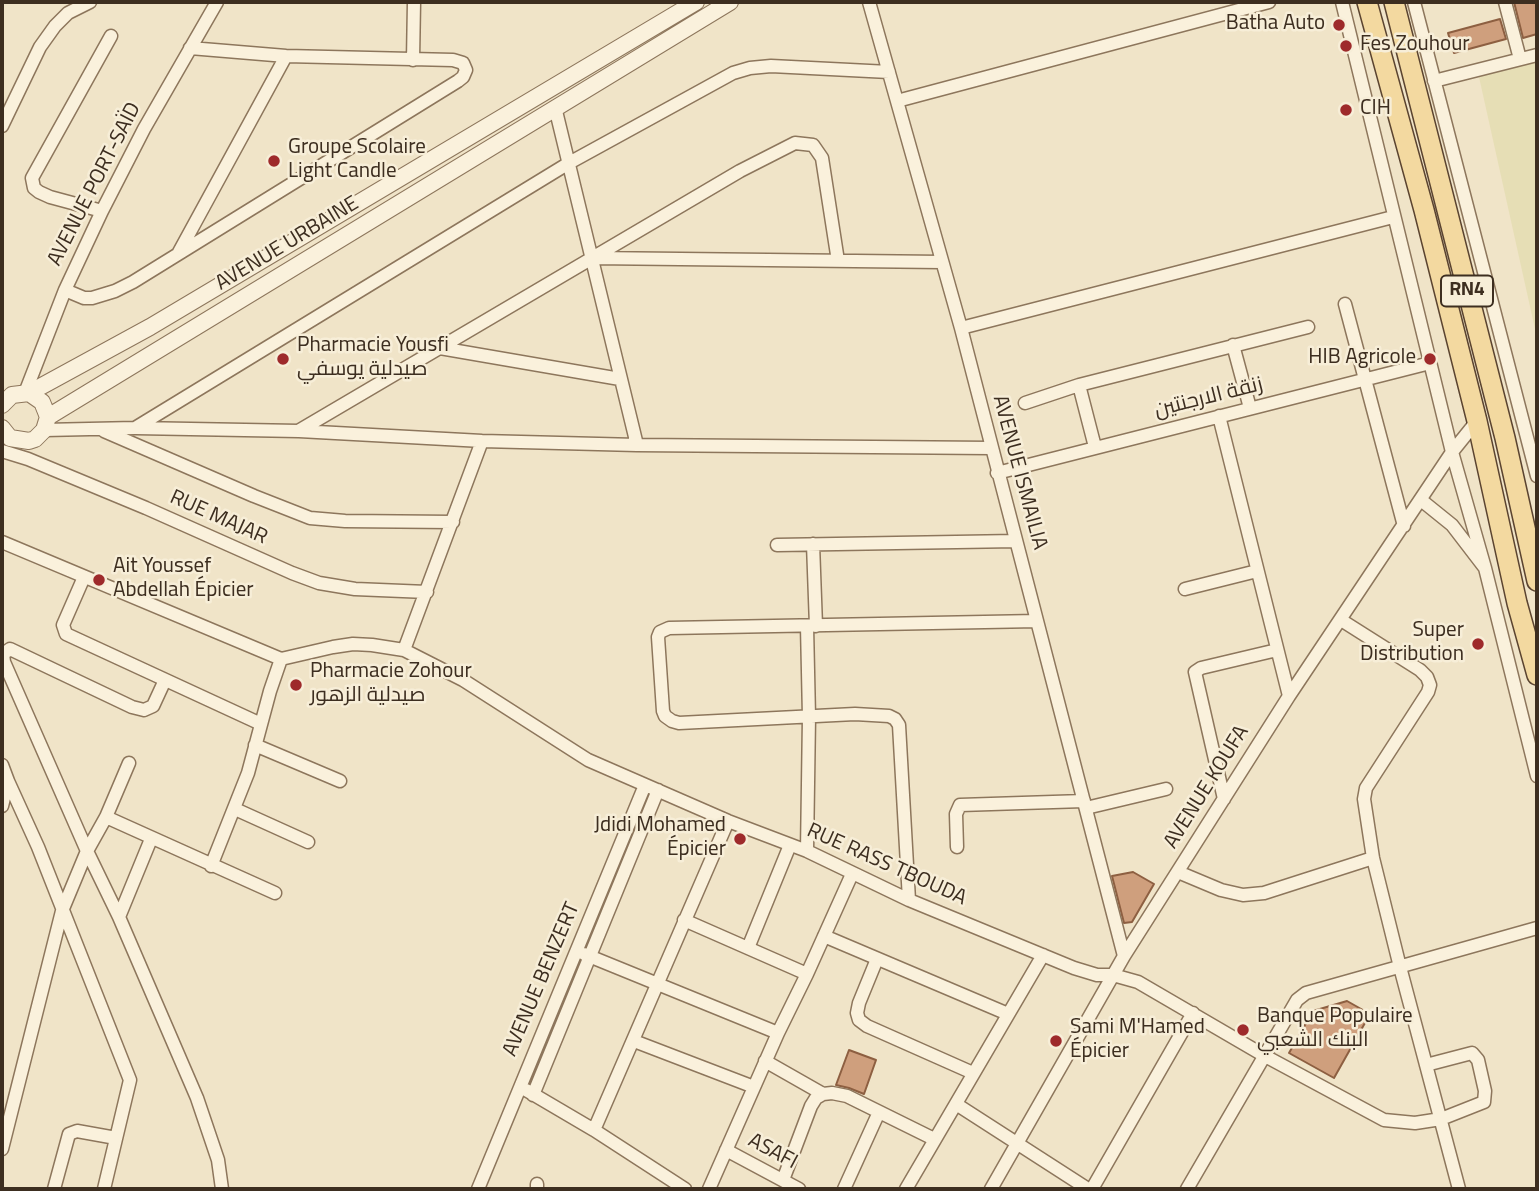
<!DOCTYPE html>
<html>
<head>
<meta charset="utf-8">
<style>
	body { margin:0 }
	#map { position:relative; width:1539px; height:1191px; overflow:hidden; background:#f0e4c8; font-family:Georgia,serif }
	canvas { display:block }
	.frame { position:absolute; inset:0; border:4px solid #3d2e20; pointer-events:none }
</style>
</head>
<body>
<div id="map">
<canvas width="1539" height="1191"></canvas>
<div class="frame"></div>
</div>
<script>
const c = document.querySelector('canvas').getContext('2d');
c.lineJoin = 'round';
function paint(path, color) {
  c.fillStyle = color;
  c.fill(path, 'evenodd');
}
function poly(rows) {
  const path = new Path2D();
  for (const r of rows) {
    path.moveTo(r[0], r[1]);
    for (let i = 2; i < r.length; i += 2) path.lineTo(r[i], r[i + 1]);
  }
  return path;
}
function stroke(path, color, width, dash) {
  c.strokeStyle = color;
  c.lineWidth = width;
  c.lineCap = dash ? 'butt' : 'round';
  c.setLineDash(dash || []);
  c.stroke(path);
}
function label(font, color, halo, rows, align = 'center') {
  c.font = font + ' Georgia,Cairo,serif';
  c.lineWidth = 5;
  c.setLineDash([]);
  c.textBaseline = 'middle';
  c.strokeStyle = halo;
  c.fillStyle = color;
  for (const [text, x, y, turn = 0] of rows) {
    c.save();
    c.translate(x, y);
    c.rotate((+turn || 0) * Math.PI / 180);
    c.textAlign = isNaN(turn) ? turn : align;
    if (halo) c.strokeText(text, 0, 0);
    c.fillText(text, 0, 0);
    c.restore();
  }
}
paint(poly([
	[1537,53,1537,338,1477,68]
]), '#e6deb5');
const building = poly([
	[1514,2,1537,2,1537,34,1523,38,1514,2],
	[1500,19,1506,39,1454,53,1448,33,1500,19],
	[1133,872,1154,884,1132,922,1124,923,1112,876,1133,872],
	[1347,1001,1370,1014,1334,1078,1289,1053,1313,1011,1347,1001],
	[849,1050,876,1060,864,1094,849,1088,836,1085,849,1050]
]);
paint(building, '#cf9f7d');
stroke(building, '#8d5f41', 2);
const minor = poly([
	[869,2,961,328,1124,956],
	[1342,2,1452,452,1485,568],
	[1414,2,1537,476],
	[1505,2,1520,59],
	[413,60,414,2],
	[1434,81,1537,55],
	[897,101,1269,2],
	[555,107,637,445],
	[2,126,40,47,55,26,68,13,90,2],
	[102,211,50,197,39,192,34,188,32,178,111,36],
	[179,252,286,56],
	[593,258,942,262],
	[65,290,84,298,92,298,115,291,133,282,458,81,463,77,466,70,463,63,453,60,286,56,190,48],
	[1345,304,1404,526],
	[961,328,1393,217],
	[1233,345,1250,408],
	[440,348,620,379],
	[1079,385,1095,447],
	[25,393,65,290,102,211,144,129,217,2],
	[1025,403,1079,385,1308,327],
	[1219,416,1289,696],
	[136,428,299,431,482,441,637,445,991,448],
	[44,430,135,428,569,163,733,73,750,68,771,66,889,72],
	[300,430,740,171,795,143,813,145,822,158,838,261],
	[104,431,254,496,310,518,345,521,453,522],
	[2,451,28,459,146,508,292,573,319,583,355,589,427,592],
	[997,473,1430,363],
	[1421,500,1452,525,1485,568,1537,776],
	[2,542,281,659,333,647,353,644,372,645,404,650,463,680,588,760,728,821,807,851,909,900,1074,968,1097,975,1113,975,1138,982,1265,1056,1384,1120,1415,1123,1441,1119,1484,1102,1485,1091,1478,1060,1472,1053,1426,1065],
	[813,544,816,626],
	[777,545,1016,541],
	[84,577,63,625,66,634,261,724],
	[1185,589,1257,571],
	[1341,620,1420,670,1427,677,1430,685,1428,692,1366,788,1364,799,1373,858,1400,967,1459,1189],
	[807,626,809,717,807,851],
	[404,650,482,441],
	[165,680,153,706,144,710,132,707,10,649,3,654,4,662,87,851,119,917,197,1098,218,1160,222,1189],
	[255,745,340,781],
	[2,765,8,781,2,806],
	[8,781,38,847,130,1080,104,1189],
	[1224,799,1195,672,1201,668,1277,650],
	[1086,808,1166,789],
	[235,809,308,842],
	[106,817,275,893],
	[957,847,956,814,960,805,1084,801],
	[211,866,248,773,270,691,281,659],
	[1178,872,1221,890,1243,895,1264,893,1373,858],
	[909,900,899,725,895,719,889,716,855,714,679,723,672,721,665,716,663,711,658,637,660,632,669,628,1037,621],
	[119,917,151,839],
	[684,920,807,974],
	[824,936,1008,1014],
	[748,948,790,845],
	[584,954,778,1033],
	[877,959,859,1003,857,1013,859,1020,867,1026,973,1073],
	[634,1041,754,1087],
	[765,1061,823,1094],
	[526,1090,594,1130,685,1189],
	[533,1095,658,790],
	[956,1104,1088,1189],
	[594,1130,728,821],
	[2,1149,62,911,87,851,106,817,129,763],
	[726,1150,799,1189],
	[783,1180,811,1106,816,1098,823,1094,832,1093,847,1096,934,1139],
	[537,1184,537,1189],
	[54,1189,69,1134,77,1131,116,1138],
	[478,1189,645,785],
	[709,1189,778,1033,807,974,852,874],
	[844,1189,879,1112],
	[906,1189,1043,955],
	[991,1189,1124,956,1289,696,1452,452,1477,421],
	[1092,1189,1193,1013],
	[1187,1189,1297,1000,1306,993,1537,928]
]);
const tertiary = poly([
	[29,393,150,327,696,2],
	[2,405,12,395,29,393,42,402,48,417,44,430,35,439,29,441,10,438,2,428],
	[48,417,730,2]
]);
const primary = poly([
	[1367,2,1424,210,1477,421,1517,603,1537,675],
	[1394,2,1505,438,1537,581]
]);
stroke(minor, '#8d765c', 15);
stroke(tertiary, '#8d765c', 18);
stroke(primary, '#5b4430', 22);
stroke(minor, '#faf1dc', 12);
stroke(tertiary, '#faf1dc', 16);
stroke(primary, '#f3d9a0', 19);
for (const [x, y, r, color] of [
	[1339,25,7,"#9e2a2b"],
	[1346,46,7,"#9e2a2b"],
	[1346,110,7,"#9e2a2b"],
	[274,161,7,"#9e2a2b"],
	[283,359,7,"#9e2a2b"],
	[1430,359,7,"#9e2a2b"],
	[99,580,7,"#9e2a2b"],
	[1478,644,7,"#9e2a2b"],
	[296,685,7,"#9e2a2b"],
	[740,839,7,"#9e2a2b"],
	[1243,1030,7,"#9e2a2b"],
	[1056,1041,7,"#9e2a2b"]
]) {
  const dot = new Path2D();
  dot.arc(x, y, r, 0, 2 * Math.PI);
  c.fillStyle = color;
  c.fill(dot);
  stroke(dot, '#f7eed8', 2.5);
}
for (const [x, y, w] of [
	[1467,291,52]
]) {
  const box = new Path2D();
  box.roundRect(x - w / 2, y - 15.5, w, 31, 5);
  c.fillStyle = '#f7eed8';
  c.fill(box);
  stroke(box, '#3d2e20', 2);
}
label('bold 19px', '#3d2e20', null, [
	["RN4",1467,291]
]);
label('21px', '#3d2e20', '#f7eed8', [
	["Batha Auto",1325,25,"right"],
	["Fes Zouhour",1360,46],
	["CIH",1360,110],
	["Groupe Scolaire",288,149],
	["Light Candle",288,173],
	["Pharmacie Yousfi",297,347],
	["صيدلية يوسفي",297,371],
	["HIB Agricole",1416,359,"right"],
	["Ait Youssef",113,568],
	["Abdellah Épicier",113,592],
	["Super",1464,632,"right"],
	["Distribution",1464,656,"right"],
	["Pharmacie Zohour",310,673],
	["صيدلية الزهور",310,697],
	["Jdidi Mohamed",726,827,"right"],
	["Épicier",726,851,"right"],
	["Banque Populaire",1257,1018],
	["البنك الشعبي",1257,1042],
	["Sami M'Hamed",1070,1029],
	["Épicier",1070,1053]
], 'left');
label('21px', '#3d2e20', '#f7eed8', [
	["AVENUE PORT-SAÏD",96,185,-63],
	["AVENUE URBAINE",288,245,-31],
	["زنقة الارجنتين",1209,399,-14],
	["AVENUE ISMAILIA",1018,473,75],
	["RUE MAJAR",218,519,24],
	["AVENUE KOUFA",1208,788,-58],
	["RUE RASS TBOUDA",886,866,24],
	["AVENUE BENZERT",543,980,-67],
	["ASAFI",772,1153,28]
]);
</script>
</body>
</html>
